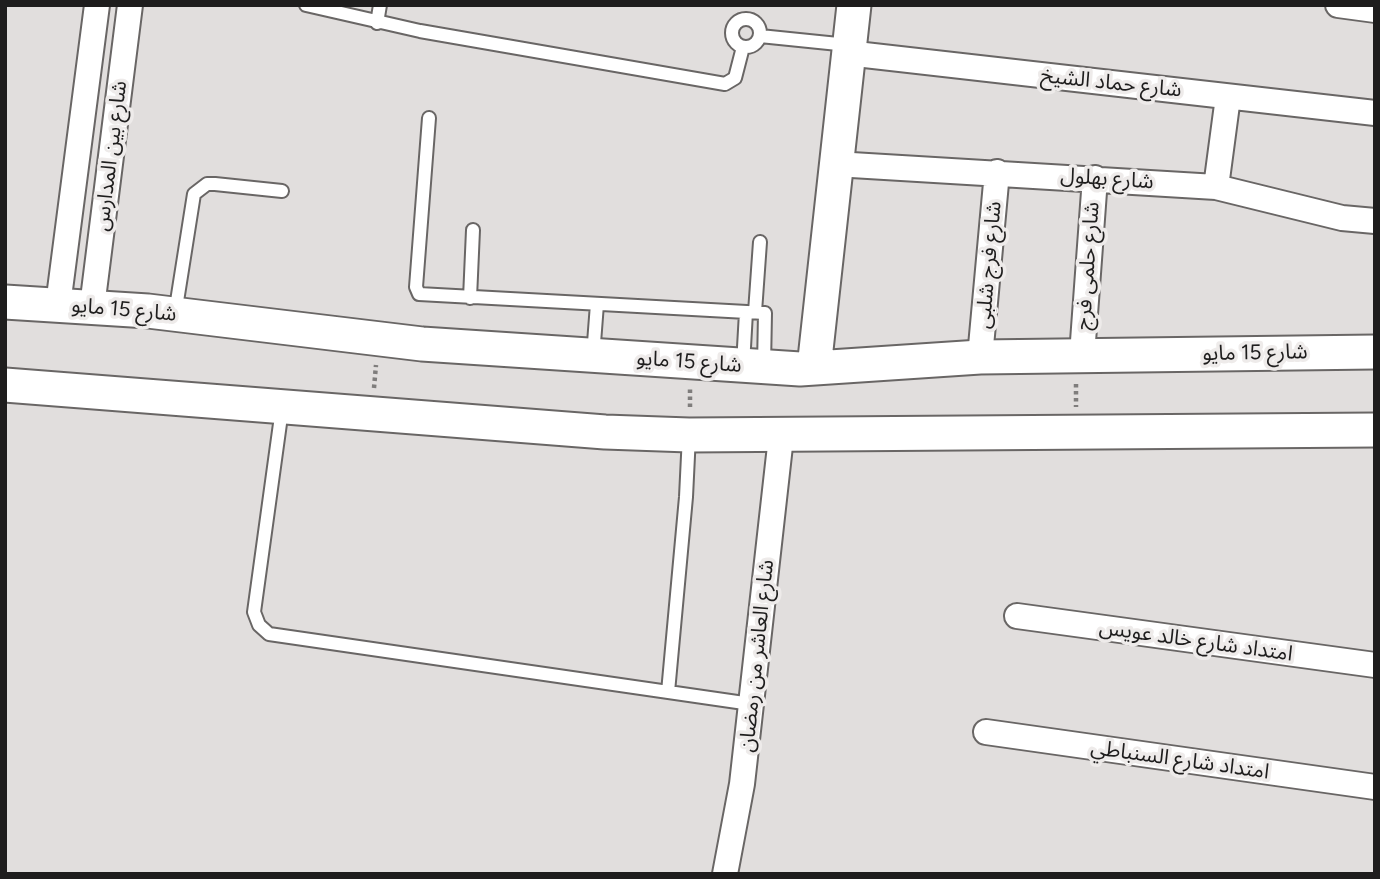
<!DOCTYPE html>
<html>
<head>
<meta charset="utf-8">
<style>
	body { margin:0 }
	#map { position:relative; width:1380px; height:879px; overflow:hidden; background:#e1dedd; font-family:Figtree,sans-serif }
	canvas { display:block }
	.frame { position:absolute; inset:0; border:7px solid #1e1d1d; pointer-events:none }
</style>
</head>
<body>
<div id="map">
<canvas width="1380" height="879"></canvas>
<div class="frame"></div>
</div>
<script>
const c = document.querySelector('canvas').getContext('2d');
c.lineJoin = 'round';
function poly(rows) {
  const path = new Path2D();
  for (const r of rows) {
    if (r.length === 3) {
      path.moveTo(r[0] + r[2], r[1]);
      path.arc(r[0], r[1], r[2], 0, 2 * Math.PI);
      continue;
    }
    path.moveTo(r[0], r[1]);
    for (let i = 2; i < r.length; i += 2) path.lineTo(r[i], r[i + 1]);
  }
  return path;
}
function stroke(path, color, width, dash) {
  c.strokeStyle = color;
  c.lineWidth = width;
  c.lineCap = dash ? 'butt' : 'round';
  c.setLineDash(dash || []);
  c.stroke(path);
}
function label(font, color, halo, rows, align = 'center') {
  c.font = font + ' Figtree,"Noto Sans Arabic",sans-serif';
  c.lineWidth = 7;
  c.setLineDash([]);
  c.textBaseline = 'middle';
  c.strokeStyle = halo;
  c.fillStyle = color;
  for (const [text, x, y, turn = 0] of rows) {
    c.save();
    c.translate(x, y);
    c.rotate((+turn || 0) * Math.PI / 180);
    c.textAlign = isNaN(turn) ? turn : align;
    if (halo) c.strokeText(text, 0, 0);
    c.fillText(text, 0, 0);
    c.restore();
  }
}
const lane = poly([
	[306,5,420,31,725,84,735,78,743,47],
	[746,33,14],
	[377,23,380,5],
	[760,36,848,45],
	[429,118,416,287,419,294,765,313,764,366],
	[470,298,473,230],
	[755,312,760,242],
	[175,314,194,194,207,184,215,184,282,191],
	[593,356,597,304],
	[743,365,746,312],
	[282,409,254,612,259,625,269,634,751,704],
	[668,692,686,497,689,435]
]);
const street = poly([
	[1338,5,1375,10],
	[847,53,1375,113],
	[835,164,1216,187,1342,218,1375,221],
	[1216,187,1228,97],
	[58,305,97,5],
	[92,307,130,5],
	[1082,355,1095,178],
	[980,357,997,172],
	[1017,616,1375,665],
	[986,732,1375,787],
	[725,874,742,784,781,437]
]);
const secondary = poly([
	[5,302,148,311,422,344,800,369,980,357,1375,352],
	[814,368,854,5],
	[5,385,605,432,689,435,1375,430]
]);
stroke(lane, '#696665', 16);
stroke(street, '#696665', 28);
stroke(secondary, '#696665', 37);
stroke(poly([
	[1076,384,1076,407],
	[374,388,376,365],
	[690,407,690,388]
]), '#7f7d7c', 4.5, [3.5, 3.5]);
stroke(lane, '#fff', 12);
stroke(street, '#fff', 24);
stroke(secondary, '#fff', 33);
label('21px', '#1e1d1d', '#eeebea', [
	["شارع حماد الشيخ",1111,83,6],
	["شارع بين المدارس",111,156,-83],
	["شارع بهلول",1107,179,4],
	["شارع فرج شلبى",989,265,-85],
	["شارع حلمى فرج",1088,266,-86],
	["شارع 15 مايو",124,310,5],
	["شارع 15 مايو",1255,353,-1],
	["شارع 15 مايو",689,362,4],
	["امتداد شارع خالد عويس",1196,641,8],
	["شارع العاشر من رمضان",757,656,-84],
	["امتداد شارع السنباطي",1180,760,8]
]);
</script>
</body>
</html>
